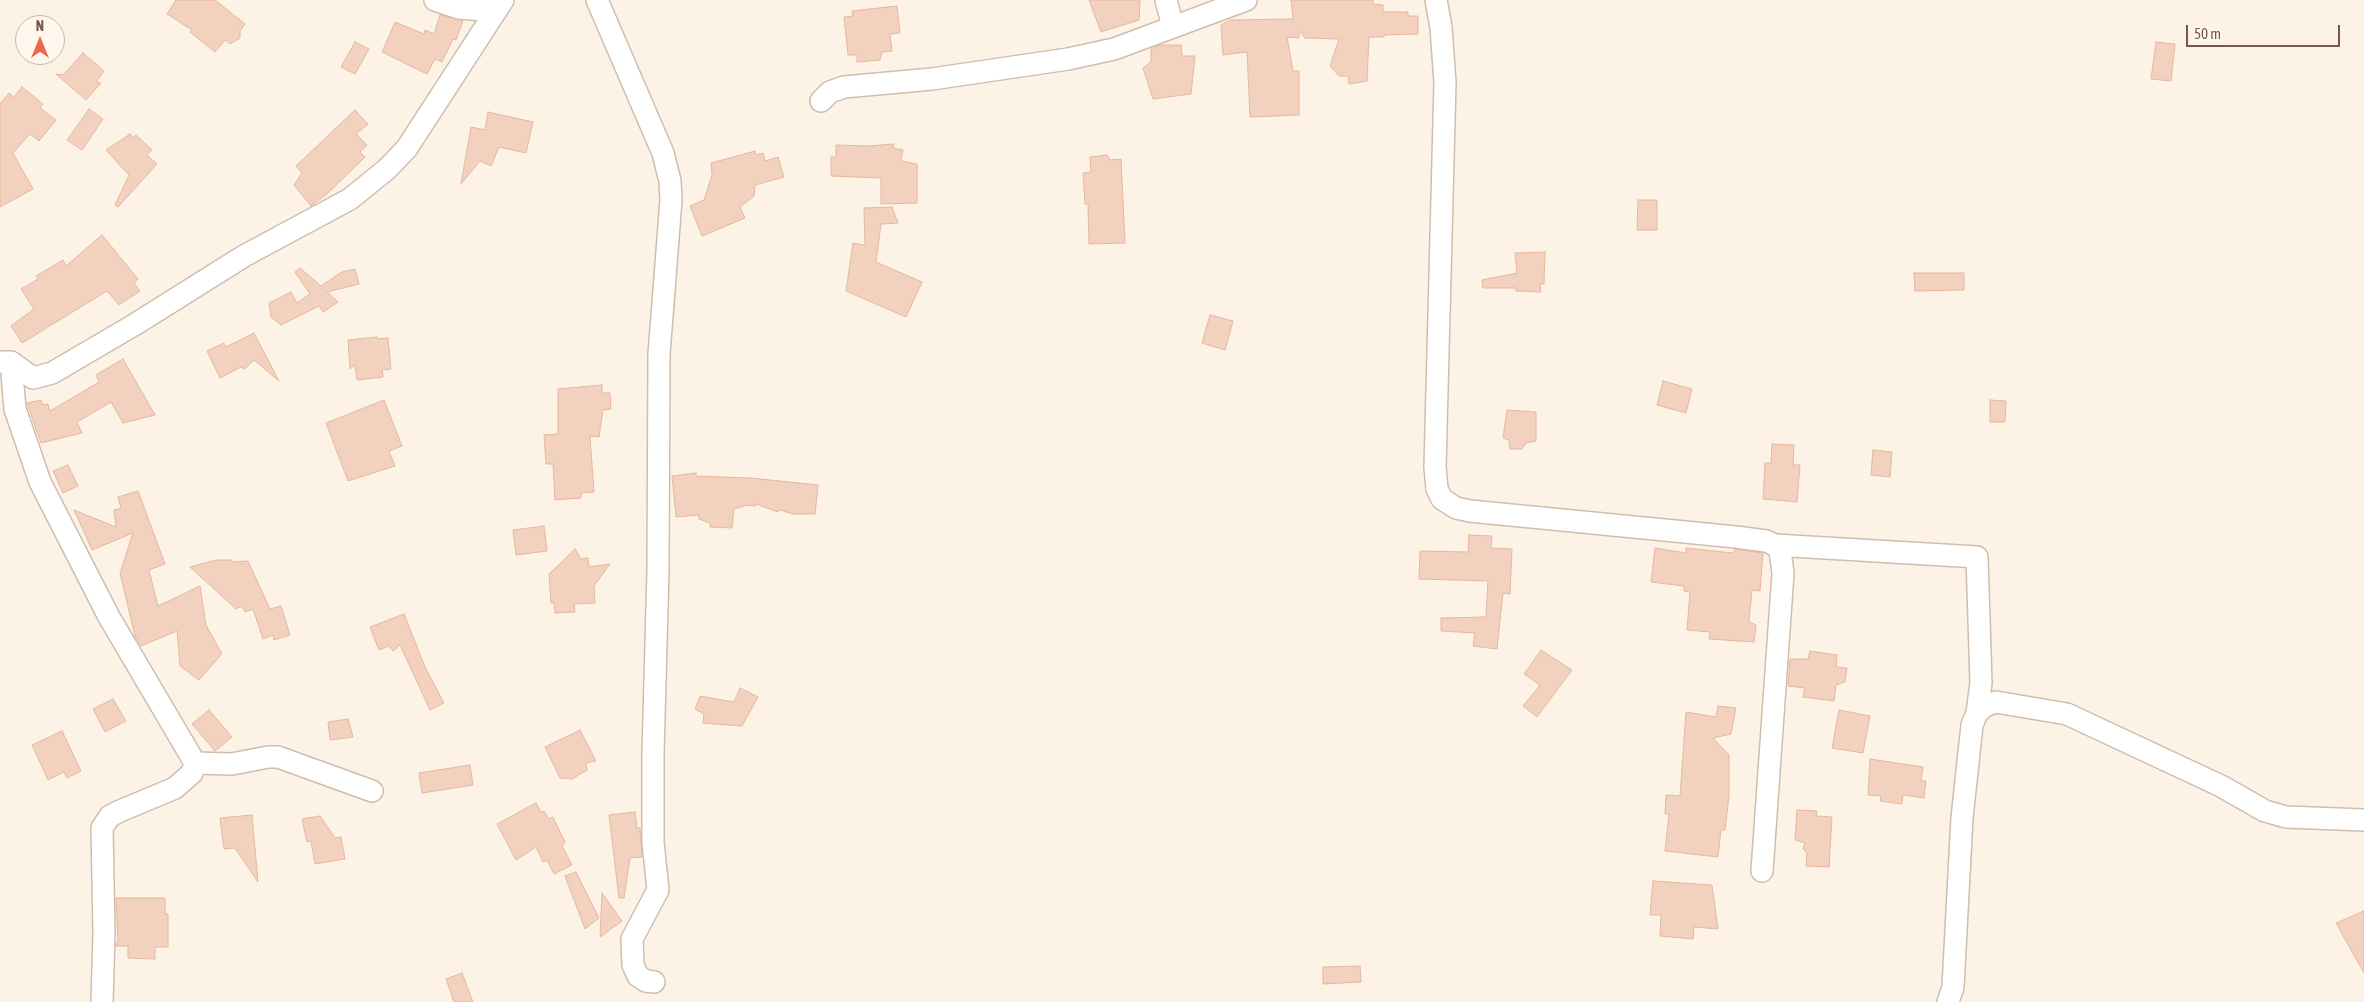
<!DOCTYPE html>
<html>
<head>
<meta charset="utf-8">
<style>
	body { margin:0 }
	#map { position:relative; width:2364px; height:1002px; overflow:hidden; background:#fcf3e6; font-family:"Asap Condensed",sans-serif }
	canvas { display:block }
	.north { position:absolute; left:15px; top:15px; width:50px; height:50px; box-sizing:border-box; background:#fff7ed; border:1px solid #c8b8ac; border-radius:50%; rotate:0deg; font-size:14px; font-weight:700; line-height:20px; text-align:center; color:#76594a }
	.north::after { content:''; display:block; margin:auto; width:18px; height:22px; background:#e76a4b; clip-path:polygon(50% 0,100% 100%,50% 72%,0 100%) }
	.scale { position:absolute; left:2186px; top:25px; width:154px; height:22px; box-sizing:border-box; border:2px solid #76594a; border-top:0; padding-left:6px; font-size:15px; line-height:18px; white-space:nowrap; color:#76594a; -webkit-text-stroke:4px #fff7ed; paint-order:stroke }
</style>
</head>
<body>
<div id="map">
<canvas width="2364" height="1002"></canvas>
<div class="north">N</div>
<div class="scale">50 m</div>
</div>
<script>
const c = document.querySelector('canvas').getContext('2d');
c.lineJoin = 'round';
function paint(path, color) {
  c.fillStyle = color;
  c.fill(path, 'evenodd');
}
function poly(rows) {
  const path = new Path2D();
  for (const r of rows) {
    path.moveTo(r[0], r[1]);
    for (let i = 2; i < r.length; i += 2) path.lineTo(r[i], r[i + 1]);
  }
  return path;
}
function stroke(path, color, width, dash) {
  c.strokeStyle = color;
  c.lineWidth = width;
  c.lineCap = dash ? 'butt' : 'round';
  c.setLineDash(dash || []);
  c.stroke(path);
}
const building = poly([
	[176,0,215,0,245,24,240,31,240,38,230,44,225,40,215,52,190,32,192,30,167,14,176,0],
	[1089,0,1140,0,1139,20,1101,32,1089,0],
	[1291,0,1373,0,1373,4,1383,5,1383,12,1408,12,1408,16,1418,16,1418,34,1384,35,1384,37,1369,37,1367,81,1349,84,1348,76,1339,76,1330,66,1339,39,1305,38,1299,31,1299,38,1287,37,1293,71,1299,71,1299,115,1250,117,1247,52,1223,55,1221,25,1230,20,1293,19,1291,0],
	[897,6,900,33,890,34,892,51,882,52,880,60,857,62,857,55,848,55,844,17,853,16,852,11,897,6],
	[440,15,463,21,456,40,453,39,442,62,435,59,427,74,382,52,395,22,424,34,425,30,434,34,440,15],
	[355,42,369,49,355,74,341,67,355,42],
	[2156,42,2175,44,2171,81,2151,79,2156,42],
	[1160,45,1181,45,1182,56,1195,56,1191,94,1153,99,1143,68,1151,62,1151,49,1160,45],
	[83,53,104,71,96,82,101,83,86,100,56,74,63,75,83,53],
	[22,87,43,104,40,108,56,120,39,141,30,134,13,153,33,189,0,207,0,104,9,93,14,97,22,87],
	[89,109,103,119,82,150,67,140,89,109],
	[355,110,368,124,356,134,367,145,360,152,365,157,328,193,311,206,294,185,302,173,296,166,355,110],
	[488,112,533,122,526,153,499,147,491,166,480,161,461,184,471,127,485,130,488,112],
	[130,134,133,137,136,135,152,150,147,155,157,164,118,207,115,205,129,175,106,150,130,134],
	[894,144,893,148,903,150,901,161,917,164,917,203,881,204,881,178,831,176,831,157,836,157,836,145,867,146,894,144],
	[755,151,756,155,763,153,765,161,778,157,784,177,755,185,754,196,740,207,745,218,702,236,690,206,704,200,712,175,711,163,755,151],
	[1107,155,1110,160,1121,159,1125,243,1089,244,1088,204,1085,204,1083,173,1091,172,1090,157,1107,155],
	[1638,200,1657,200,1657,230,1637,230,1638,200],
	[892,207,898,223,881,224,876,262,922,282,906,317,846,291,853,243,865,245,864,208,892,207],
	[102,235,138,279,134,283,140,291,119,305,107,291,22,343,11,326,34,309,21,289,38,279,36,276,63,260,66,266,102,235],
	[1545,252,1544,284,1540,284,1541,292,1516,291,1516,288,1483,288,1482,280,1517,273,1515,253,1545,252],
	[300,268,321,286,342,272,355,269,359,284,327,292,338,302,323,312,319,306,281,325,271,317,269,303,291,292,297,303,310,294,295,272,300,268],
	[1914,273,1964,273,1964,290,1915,291,1914,273],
	[1210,315,1233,321,1225,350,1202,343,1210,315],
	[254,333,279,381,254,360,245,369,241,367,220,378,207,351,224,343,226,347,254,333],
	[377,337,377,339,388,338,391,369,382,370,383,377,357,380,355,365,350,369,348,340,377,337],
	[123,359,155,415,123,423,111,402,77,422,82,433,41,443,27,403,41,400,43,405,48,404,50,411,99,382,96,375,123,359],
	[1663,381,1692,389,1686,413,1657,405,1663,381],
	[602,385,602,393,610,393,611,409,603,410,599,437,590,436,594,492,581,493,581,498,555,500,553,464,546,464,544,435,558,434,558,389,602,385],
	[384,400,402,446,389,451,395,466,348,481,326,423,384,400],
	[1990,400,2006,401,2005,422,1990,422,1990,400],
	[1507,410,1536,412,1536,441,1526,443,1522,449,1510,449,1509,440,1503,438,1507,410],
	[1772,444,1794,445,1793,465,1800,465,1797,502,1763,499,1765,463,1771,463,1772,444],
	[1873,450,1892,452,1890,477,1871,475,1873,450],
	[68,465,78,486,63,493,53,471,68,465],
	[696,473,696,476,751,478,818,485,815,514,793,514,780,510,778,512,756,504,755,506,748,505,734,509,732,528,710,527,710,523,699,519,699,515,676,517,672,476,696,473],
	[138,491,165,564,149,570,158,606,200,586,206,625,222,654,199,680,180,666,177,631,141,646,135,636,120,573,133,533,92,550,74,510,116,527,114,510,121,508,118,497,138,491],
	[544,526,547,551,516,555,513,530,544,526],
	[1469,535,1492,536,1491,548,1512,549,1510,594,1503,593,1497,649,1473,646,1475,633,1441,631,1441,618,1486,617,1488,581,1419,579,1420,551,1468,552,1469,535],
	[1655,548,1686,553,1686,548,1733,553,1735,549,1763,553,1760,591,1752,590,1749,622,1756,625,1754,642,1709,639,1710,632,1687,630,1690,592,1684,591,1684,586,1651,582,1655,548],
	[575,549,581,559,588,558,589,567,610,564,594,586,595,603,574,604,575,612,555,613,554,603,551,603,549,574,575,549],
	[216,560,232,560,232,562,248,561,270,609,281,606,290,635,274,640,273,635,263,639,253,609,245,612,242,606,236,609,190,567,216,560],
	[404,614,425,667,444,703,430,710,400,645,393,651,389,646,379,650,370,627,404,614],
	[1541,650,1572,670,1537,717,1523,706,1540,685,1524,674,1541,650],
	[1810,651,1837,655,1836,667,1847,668,1845,682,1836,685,1834,701,1803,697,1805,688,1788,686,1790,659,1808,659,1810,651],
	[740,688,758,697,742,726,703,723,704,714,695,709,700,696,734,702,740,688],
	[113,699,126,721,105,732,93,709,113,699],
	[1718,706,1736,708,1731,734,1713,738,1729,755,1729,795,1725,830,1721,830,1718,857,1665,851,1669,814,1665,814,1666,795,1680,796,1686,712,1716,717,1718,706],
	[209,710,232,737,215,751,192,724,209,710],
	[1839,710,1870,716,1863,753,1832,748,1839,710],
	[348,719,353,737,330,740,328,722,348,719],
	[580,730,596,761,586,763,587,770,572,779,560,778,545,747,580,730],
	[62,731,81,771,67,778,64,772,48,780,32,745,62,731],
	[1870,759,1923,767,1921,781,1926,781,1924,798,1903,795,1902,804,1880,801,1881,796,1868,795,1870,759],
	[470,765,473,785,422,793,419,773,470,765],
	[536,803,541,812,544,811,549,819,553,817,565,842,562,846,572,865,554,874,547,860,543,862,536,847,516,860,497,824,536,803],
	[1797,810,1817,811,1816,816,1832,817,1829,867,1806,866,1807,853,1803,849,1805,843,1795,840,1797,810],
	[635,812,637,828,640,828,642,857,630,858,624,898,619,898,609,815,635,812],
	[252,815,258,882,235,848,224,849,220,818,252,815],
	[320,816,335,838,341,837,345,859,315,864,311,841,307,842,302,819,320,816],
	[576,872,599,918,585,929,565,876,576,872],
	[1653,881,1712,885,1718,929,1694,927,1693,939,1660,936,1661,915,1650,915,1653,881],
	[602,893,622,921,600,937,602,893],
	[116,898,165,898,165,913,168,914,168,947,155,947,155,959,128,958,128,946,116,946,118,940,116,898],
	[2364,911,2364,973,2336,923,2364,911],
	[1360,966,1361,982,1323,984,1323,967,1360,966],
	[462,973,473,1002,454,1002,446,979,462,973]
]);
paint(building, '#f2d1be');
stroke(building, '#e5b79e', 1);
const minor = poly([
	[435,0,459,8,495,11],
	[597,0,663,153,670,181,671,200,659,354,658,571,653,753,653,842,658,890,632,939,633,965,638,976,646,981,654,982],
	[1166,0,1173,27],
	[1436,0,1441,27,1445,83,1435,467,1437,489,1442,499,1456,508,1470,511,1736,537,1766,541,1775,545,1780,551,1783,573,1762,871],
	[821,101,830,92,844,87,932,79,1068,59,1114,49,1246,0],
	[1,362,11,362,33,378,52,373,134,325,244,256,350,199,387,169,407,148,503,0],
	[11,362,15,409,40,482,109,617,195,763,192,773,175,788,120,811,110,816,102,828,104,933,102,1002],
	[1775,545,1977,557,1981,683,1977,713],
	[195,763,232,764,268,757,278,757,372,791],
	[1948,1002,1953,987,1962,818,1972,725,1977,713,1985,706,1996,702,2067,714,2221,786,2265,811,2286,817,2364,820]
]);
stroke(minor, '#d0bdae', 24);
stroke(minor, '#fff', 21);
</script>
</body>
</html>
